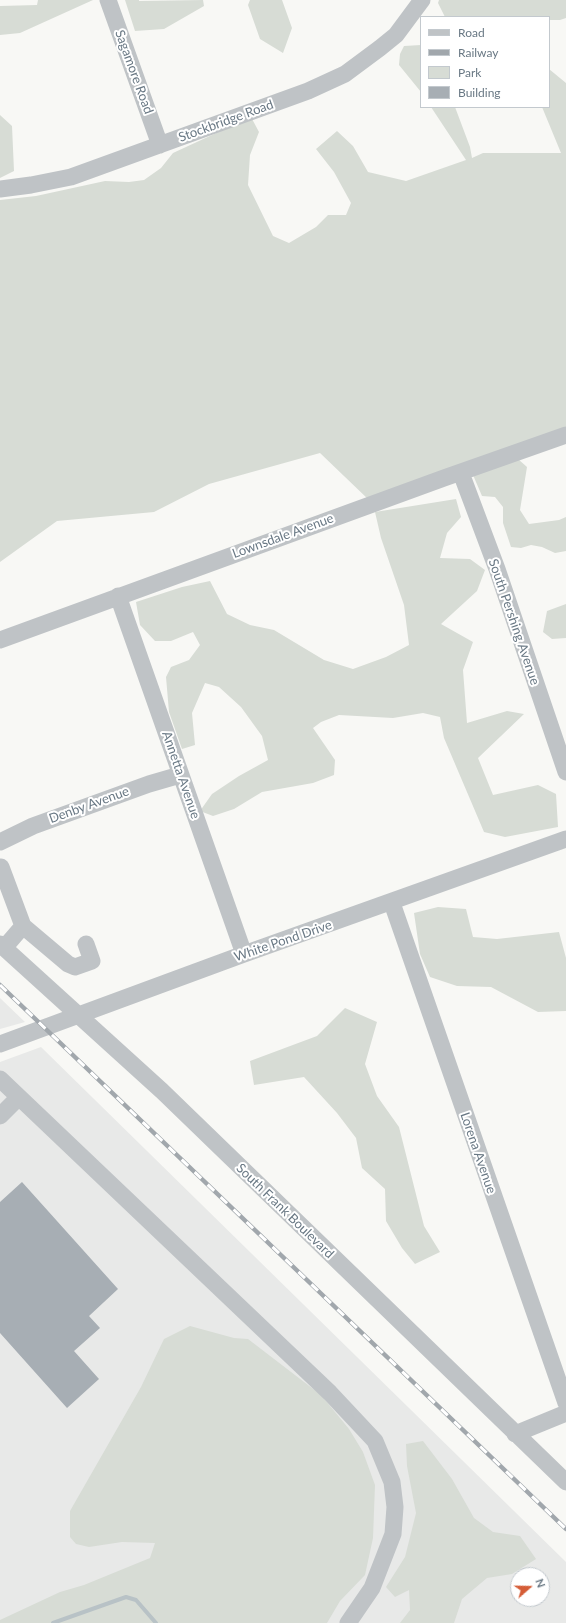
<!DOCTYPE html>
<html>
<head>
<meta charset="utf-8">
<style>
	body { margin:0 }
	#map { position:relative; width:566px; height:1623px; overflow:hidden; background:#f8f8f5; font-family:Lato,sans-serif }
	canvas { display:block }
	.legend { position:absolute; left:420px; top:16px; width:130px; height:92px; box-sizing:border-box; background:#fff; border:1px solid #c3c9ce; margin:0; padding:5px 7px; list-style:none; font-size:12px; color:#697884 }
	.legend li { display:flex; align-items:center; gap:8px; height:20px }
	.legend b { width:20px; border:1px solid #c3c9ce }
	.north { position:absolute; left:510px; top:1567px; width:40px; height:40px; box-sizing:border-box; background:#fff; border:1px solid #c3c9ce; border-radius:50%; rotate:70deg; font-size:11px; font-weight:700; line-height:16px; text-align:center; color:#697884 }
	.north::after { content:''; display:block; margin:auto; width:14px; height:18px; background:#d55d37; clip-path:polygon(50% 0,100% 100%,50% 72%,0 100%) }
</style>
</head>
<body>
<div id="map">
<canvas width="566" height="1623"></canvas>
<ul class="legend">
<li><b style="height:5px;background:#bfc3c6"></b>Road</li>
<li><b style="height:5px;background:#a1a7ac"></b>Railway</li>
<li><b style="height:11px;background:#d7dcd5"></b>Park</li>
<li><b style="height:11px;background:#a7aeb4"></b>Building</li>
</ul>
<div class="north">N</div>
</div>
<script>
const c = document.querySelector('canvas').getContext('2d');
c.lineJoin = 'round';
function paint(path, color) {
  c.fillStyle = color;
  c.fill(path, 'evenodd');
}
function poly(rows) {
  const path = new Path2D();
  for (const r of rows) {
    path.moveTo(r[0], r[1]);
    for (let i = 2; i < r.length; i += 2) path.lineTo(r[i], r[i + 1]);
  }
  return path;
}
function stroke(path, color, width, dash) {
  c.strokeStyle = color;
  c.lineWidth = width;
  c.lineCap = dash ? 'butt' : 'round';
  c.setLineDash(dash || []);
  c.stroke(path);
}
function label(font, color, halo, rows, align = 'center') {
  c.font = font + ' Lato,sans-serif';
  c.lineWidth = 4;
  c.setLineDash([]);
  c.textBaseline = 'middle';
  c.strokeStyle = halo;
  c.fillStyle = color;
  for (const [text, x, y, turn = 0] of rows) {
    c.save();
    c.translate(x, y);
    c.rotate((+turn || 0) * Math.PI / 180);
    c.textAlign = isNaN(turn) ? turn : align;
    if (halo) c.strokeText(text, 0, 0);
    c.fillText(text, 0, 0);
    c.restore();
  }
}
paint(poly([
	[0,998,25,1022,0,1029],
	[41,1047,566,1562,566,1623,0,1623,0,1062],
	[518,1575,542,1575,542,1599,518,1599]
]), '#e8e9e8');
paint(poly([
	[38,0,93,0,20,33,0,35,0,6,37,5],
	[125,0,139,0,139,1,203,0,204,6,164,29,135,31],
	[250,0,282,0,292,28,283,53,260,39,248,5],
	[439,0,566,0,566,18,560,20,549,20,549,17,445,17,438,3],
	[421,45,421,92,399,65,400,54,404,46],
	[549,69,566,83,566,428,369,500,320,453,209,484,154,512,57,521,0,562,0,200,36,196,105,181,129,182,144,180,161,168,173,153,251,117,259,132,250,155,248,185,273,236,289,243,316,227,328,215,346,215,351,203,334,172,316,149,337,131,353,146,368,172,406,181,466,160,431,107,455,107,470,147,472,158,483,153,561,153,542,107,549,107],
	[0,115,12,126,14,171,0,178],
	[518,459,527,467,520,510,529,524,559,520,566,517,566,551,555,553,542,547,531,545,521,548,511,547,503,523,503,507,495,497,482,496,473,475],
	[456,499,461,517,447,533,440,558,470,559,485,570,477,591,441,624,473,642,463,670,467,723,507,711,524,714,478,758,493,795,538,785,556,794,558,827,505,837,484,832,444,738,440,717,423,713,393,718,339,715,321,722,313,728,335,760,334,775,313,783,262,792,234,809,213,816,200,811,212,794,239,776,268,760,262,736,241,707,219,687,205,683,192,713,195,745,182,749,169,712,166,677,171,667,189,660,200,645,193,632,171,641,155,641,140,625,136,602,182,587,210,581,227,614,250,625,274,630,324,660,353,669,386,657,409,645,404,605,381,538,375,512],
	[566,604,566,638,552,639,543,632,547,611],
	[438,907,466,909,473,937,497,939,559,932,566,958,566,1011,538,1012,491,987,457,986,430,977,420,954,414,913],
	[345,1008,377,1022,365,1064,377,1096,399,1127,424,1226,440,1252,415,1264,402,1248,386,1221,385,1189,362,1168,356,1138,337,1113,304,1077,254,1085,250,1061,317,1036],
	[190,1326,234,1338,248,1339,321,1395,349,1429,363,1452,375,1485,373,1538,365,1575,340,1601,327,1623,0,1623,0,1620,60,1592,84,1585,150,1558,155,1543,122,1542,89,1547,76,1544,70,1537,70,1511,141,1387,164,1339],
	[423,1441,452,1479,474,1518,493,1532,520,1536,536,1559,512,1574,487,1578,462,1599,454,1623,400,1623,410,1610,409,1590,395,1597,386,1587,405,1557,416,1513,407,1466,406,1444]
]), '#d7dcd5');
stroke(poly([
	[53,1623,126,1597,136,1600,156,1623]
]), '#b8c2c6', 4);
paint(poly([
	[22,1182,118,1289,89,1316,100,1328,74,1351,99,1379,67,1408,0,1333,0,1202]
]), '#a7aeb4');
stroke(poly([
	[108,0,160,145],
	[0,189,31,185,71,177,308,91,345,74,380,48,396,35,422,0],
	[461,473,497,569,566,772],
	[118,596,244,954],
	[0,640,444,478,566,435],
	[0,842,33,826,149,784,180,775],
	[1,867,23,926,68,964,75,967,92,961,86,944],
	[392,903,566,1403],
	[0,944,162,1091,566,1482],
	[4,948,23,926],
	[0,1044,244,954,566,839],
	[0,1079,330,1393,375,1441,392,1482,395,1507,393,1534,372,1588,348,1623],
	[0,1116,19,1097],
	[515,1434,566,1413]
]), '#bfc3c6', 17);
const rail = poly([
	[0,985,566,1529]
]);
stroke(rail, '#a1a7ac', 4.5);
stroke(rail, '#fff', 3, [9]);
label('13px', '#697884', '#fff', [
	["Sagamore Road",134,72,70],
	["Stockbridge Road",226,121,-20],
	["Lownsdale Avenue",283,536,-20],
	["South Pershing Avenue",514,622,71],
	["Annetta Avenue",181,775,71],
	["Denby Avenue",89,805,-20],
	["White Pond Drive",283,941,-19],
	["Lorena Avenue",478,1153,71],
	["South Frank Boulevard",285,1211,44]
]);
</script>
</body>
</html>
